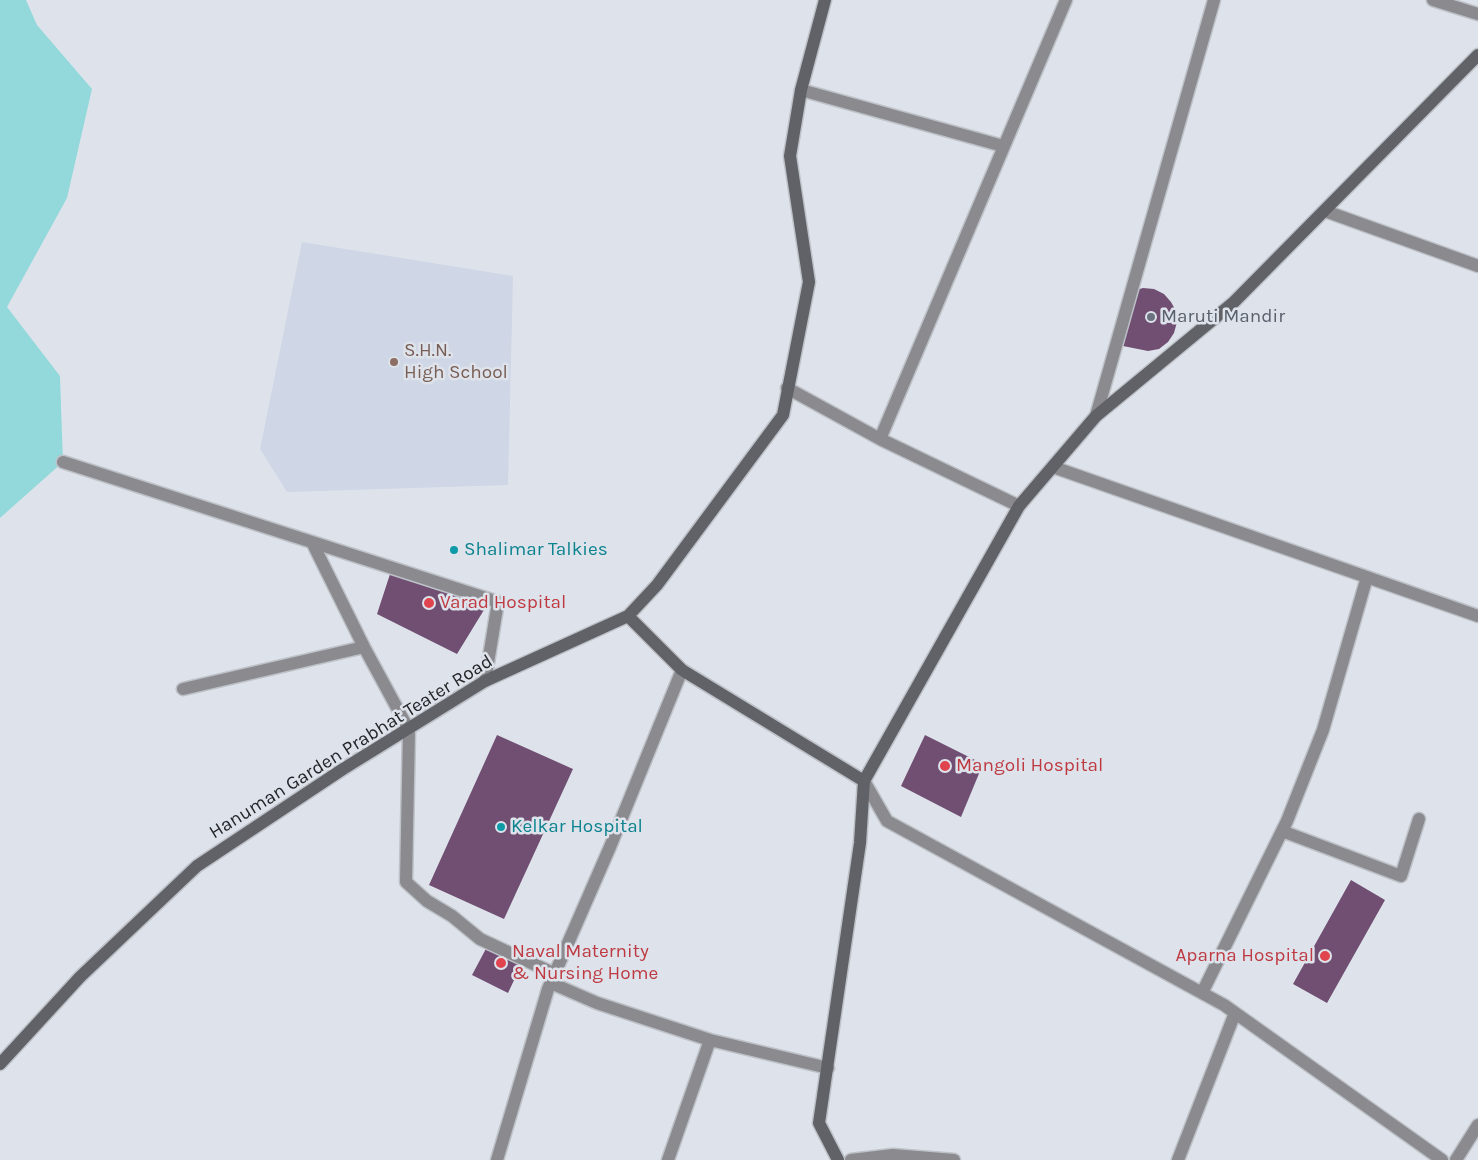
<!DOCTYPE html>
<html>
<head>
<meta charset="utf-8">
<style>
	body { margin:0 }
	canvas { display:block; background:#dee3eb }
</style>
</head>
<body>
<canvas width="1478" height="1160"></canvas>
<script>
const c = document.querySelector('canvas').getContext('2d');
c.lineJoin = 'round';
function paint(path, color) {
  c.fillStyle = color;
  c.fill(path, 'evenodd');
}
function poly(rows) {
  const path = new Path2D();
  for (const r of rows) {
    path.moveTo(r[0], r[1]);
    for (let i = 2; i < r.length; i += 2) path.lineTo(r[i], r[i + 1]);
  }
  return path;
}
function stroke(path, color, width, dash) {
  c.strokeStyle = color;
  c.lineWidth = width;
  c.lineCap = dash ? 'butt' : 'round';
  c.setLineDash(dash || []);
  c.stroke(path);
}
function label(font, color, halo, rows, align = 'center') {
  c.font = font + ' Karla,sans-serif';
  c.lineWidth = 5;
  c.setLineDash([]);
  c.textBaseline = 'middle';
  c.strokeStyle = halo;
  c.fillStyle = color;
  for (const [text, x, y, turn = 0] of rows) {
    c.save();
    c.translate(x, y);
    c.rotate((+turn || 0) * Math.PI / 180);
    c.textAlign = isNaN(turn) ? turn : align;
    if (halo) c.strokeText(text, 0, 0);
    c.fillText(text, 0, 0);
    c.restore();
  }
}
paint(poly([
	[302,242,513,276,508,485,287,492,260,449]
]), '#cfd6e5');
paint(poly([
	[0,0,26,0,37,25,92,89,67,198,7,307,60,376,63,462,0,518]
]), '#93d9dc');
paint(poly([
	[1143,288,1154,289,1164,294,1171,302,1176,311,1177,322,1174,333,1168,342,1159,349,1148,351,1118,345,1133,291],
	[392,568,487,605,457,654,377,614],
	[497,735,573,769,504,919,429,885],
	[925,735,983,764,961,817,901,786],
	[1351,880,1385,900,1327,1003,1293,984],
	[489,943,524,959,508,993,472,975]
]), '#704f73');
const street = poly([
	[1433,0,1478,14],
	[801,90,1003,146],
	[1325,211,1478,266],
	[787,388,880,439,1019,506],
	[1096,416,1214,0],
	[880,439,1066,0],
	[63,462,312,542,364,647,409,730,406,882,427,901,452,916,480,939,555,974],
	[1053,467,1478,616],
	[312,542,498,602,485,681],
	[183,689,364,647],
	[864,781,887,821,1224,1005,1442,1160],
	[1282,831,1401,876,1419,819],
	[551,983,597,1003,710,1040,828,1068],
	[1202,993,1287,821,1323,730,1367,577],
	[497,1160,548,989,610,847,682,670],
	[668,1160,710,1040],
	[851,1160,893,1155,954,1160],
	[1178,1160,1235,1013],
	[1456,1160,1478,1125]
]);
const secondary = poly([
	[628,616,682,670,864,781],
	[0,1064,80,977,197,866,343,769,485,681,628,616,657,585,783,415,809,282,790,156,801,90,825,0],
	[838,1160,819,1123,860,843,864,781,1019,506,1096,416,1233,303,1478,55]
]);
stroke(street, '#bdc1c8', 15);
stroke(secondary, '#bdc1c8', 15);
stroke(street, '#8b8b8f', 12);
stroke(secondary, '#616267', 12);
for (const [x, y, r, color] of [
	[1151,317,5,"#6b7280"],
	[394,362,5,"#8d6e63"],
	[454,550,5,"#0f9aa8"],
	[429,603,6,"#e0444e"],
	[945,766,6,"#e0444e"],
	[501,827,5,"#0f9aa8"],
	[1325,956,6,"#e0444e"],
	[501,963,6,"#e0444e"]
]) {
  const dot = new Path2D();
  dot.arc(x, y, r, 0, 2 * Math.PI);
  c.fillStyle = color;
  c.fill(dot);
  stroke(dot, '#dee3eb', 2);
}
label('19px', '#5b616d', '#dee3eb', [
	["Maruti Mandir",1161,317]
], 'left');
label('19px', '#785e54', '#dee3eb', [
	["S.H.N.",404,351],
	["High School",404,373]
], 'left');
label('19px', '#0d838f', '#dee3eb', [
	["Shalimar Talkies",464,550],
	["Kelkar Hospital",511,827]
], 'left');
label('19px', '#be3a42', '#dee3eb', [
	["Varad Hospital",440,603],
	["Mangoli Hospital",956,766],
	["Naval Maternity",512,952],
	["& Nursing Home",512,974],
	["Aparna Hospital",1314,956,"right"]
], 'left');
label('19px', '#242528', '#dee3eb', [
	["Hanuman Garden Prabhat Teater Road",351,747,-32]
]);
</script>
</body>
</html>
